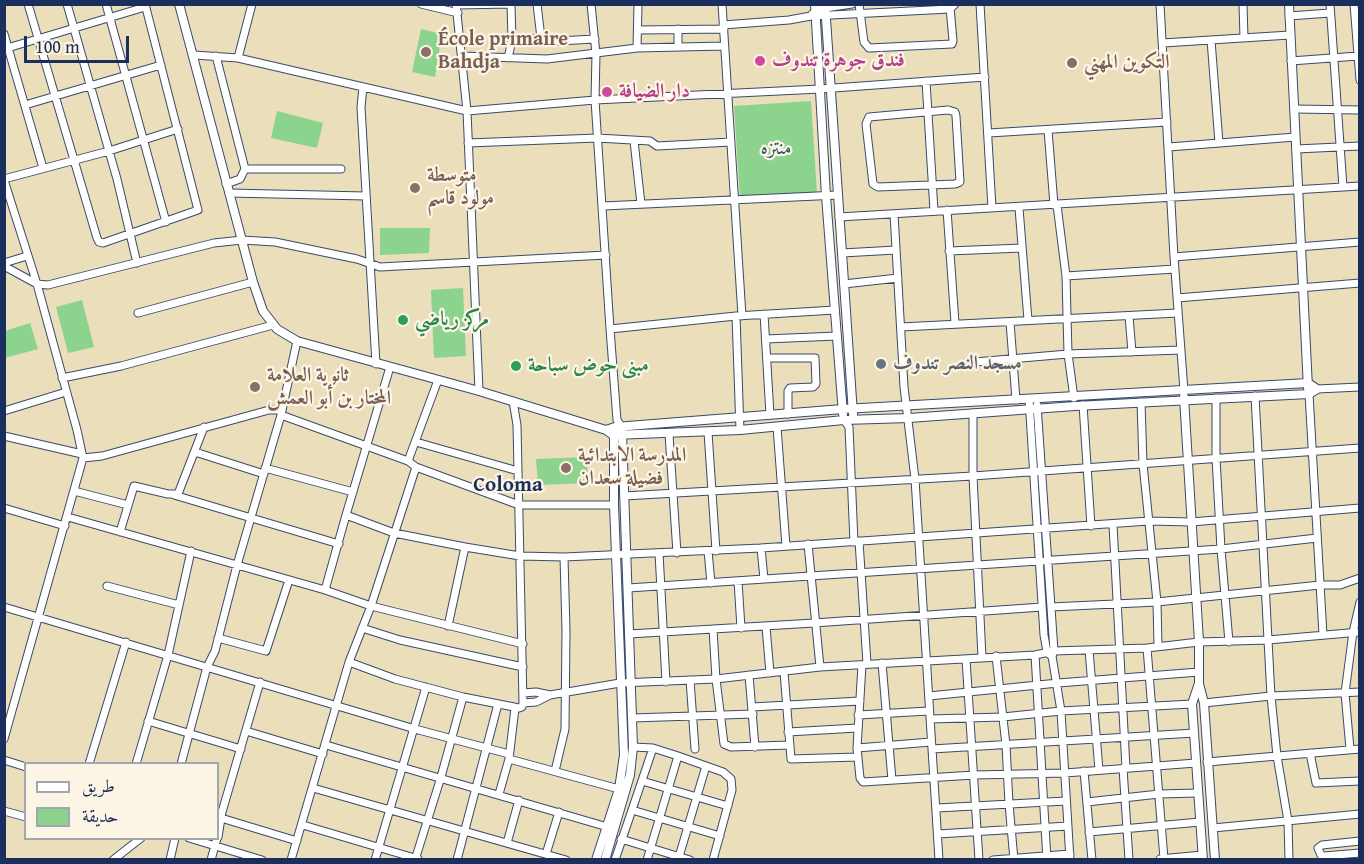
<!DOCTYPE html>
<html>
<head>
<meta charset="utf-8">
<style>
	body { margin:0 }
	#map { position:relative; width:1364px; height:864px; overflow:hidden; background:#eadfba; font-family:"Gentium Book Plus",Amiri,serif }
	canvas { display:block }
	.frame { position:absolute; inset:0; border:6px solid #1b2f5e; pointer-events:none }
	.legend { position:absolute; left:24px; top:762px; width:195px; height:78px; box-sizing:border-box; background:#fcf5e5; border:2px solid #a2a6af; margin:0; padding:8px 10px; list-style:none; font-size:18px; color:#1b2f5e }
	.legend li { display:flex; align-items:center; gap:12px; height:30px }
	.legend b { width:30px; border:2px solid #a2a6af }
	.scale { position:absolute; left:24px; top:36px; width:105px; height:27px; box-sizing:border-box; border:3px solid #1b2f5e; border-top:0; padding-left:8px; font-size:18px; line-height:21px; white-space:nowrap; color:#1b2f5e; -webkit-text-stroke:4px #fcf5e5; paint-order:stroke }
</style>
</head>
<body>
<div id="map">
<canvas width="1364" height="864"></canvas>
<div class="frame"></div>
<ul class="legend">
<li><b style="height:8px;background:#fff"></b>طريق</li>
<li><b style="height:16px;background:#8cd38e"></b>حديقة</li>
</ul>
<div class="scale">100 m</div>
</div>
<script>
const c = document.querySelector('canvas').getContext('2d');
c.lineJoin = 'round';
function paint(path, color) {
  c.fillStyle = color;
  c.fill(path, 'evenodd');
}
function poly(rows) {
  const path = new Path2D();
  for (const r of rows) {
    path.moveTo(r[0], r[1]);
    for (let i = 2; i < r.length; i += 2) path.lineTo(r[i], r[i + 1]);
  }
  return path;
}
function stroke(path, color, width, dash) {
  c.strokeStyle = color;
  c.lineWidth = width;
  c.lineCap = dash ? 'butt' : 'round';
  c.setLineDash(dash || []);
  c.stroke(path);
}
function label(font, color, halo, rows, align = 'center') {
  c.font = font + ' "Gentium Book Plus",Amiri,serif';
  c.lineWidth = 4.5;
  c.setLineDash([]);
  c.textBaseline = 'middle';
  c.strokeStyle = halo;
  c.fillStyle = color;
  for (const [text, x, y, turn = 0] of rows) {
    c.save();
    c.translate(x, y);
    c.rotate((+turn || 0) * Math.PI / 180);
    c.textAlign = isNaN(turn) ? turn : align;
    if (halo) c.strokeText(text, 0, 0);
    c.fillText(text, 0, 0);
    c.restore();
  }
}
paint(poly([
	[421,29,442,34,435,77,412,72],
	[811,101,817,193,740,198,734,106],
	[277,111,323,123,317,148,271,138],
	[380,228,430,228,429,253,380,255],
	[463,288,466,356,434,358,431,290],
	[82,300,94,347,68,353,56,307],
	[30,323,38,349,5,358,5,331],
	[587,457,588,483,538,485,536,459]
]), '#8cd38e');
const minor = poly([
	[28,4,97,238,99,242,103,243,198,210,145,4],
	[67,4,117,179,137,263],
	[106,4,166,222],
	[421,4,458,13],
	[456,4,467,111,479,391],
	[537,4,541,38],
	[591,4,596,54,595,100,610,329,617,420,622,427],
	[722,4,742,316],
	[859,4,864,42,869,48,952,44,953,41,950,7],
	[980,4,992,208],
	[1160,4,1174,257,1184,391],
	[1243,4,1244,38],
	[1330,4,1343,187],
	[1354,4,1360,80],
	[456,5,511,4],
	[812,14,816,11,825,8,852,4],
	[1289,16,1330,13],
	[723,25,789,20,811,16,950,9,955,4],
	[678,29,678,47],
	[638,30,724,29],
	[4,34,43,168],
	[512,40,541,38,558,41,595,39],
	[1211,40,1219,143],
	[1163,43,1290,35],
	[637,48,638,4],
	[4,49,145,7],
	[194,55,238,58,467,111,595,100,820,89,985,77],
	[216,56,245,169,240,179,226,184],
	[462,56,547,59,637,48,724,46],
	[238,58,252,4],
	[508,58,512,40,511,5],
	[1291,61,1358,56],
	[926,81,934,211],
	[363,87,361,107,376,364],
	[25,105,161,65],
	[1294,109,1360,110],
	[948,110,955,112,956,116,960,182,955,184,878,187,873,184,866,124,869,117,948,110],
	[1048,130,1054,205],
	[989,133,1167,122],
	[634,141,641,204],
	[468,143,597,138,650,141,657,146,731,142],
	[1169,147,1295,137],
	[1296,149,1360,146],
	[245,169,341,169],
	[4,179,109,151,178,129],
	[4,180,37,284,77,430,83,458,4,739],
	[229,193,366,196],
	[1057,205,1066,276,1068,354,1074,398],
	[603,206,838,195],
	[1019,208,1028,320],
	[947,210,955,323],
	[894,214,904,387,915,479,939,860],
	[839,217,1360,186],
	[949,251,1022,248],
	[842,253,896,250],
	[1174,257,1360,242],
	[4,263,27,256],
	[4,266,37,284,48,285,214,243,242,240,275,242,357,259,380,267,606,255],
	[1066,276,1175,269],
	[844,284,898,278],
	[1177,298,1360,283],
	[138,313,253,282],
	[764,314,770,415],
	[736,316,740,430],
	[1129,316,1132,352],
	[1010,322,1016,400],
	[901,327,1178,313],
	[610,329,736,316,835,310],
	[766,339,837,336],
	[767,358,815,358,816,384,813,387,790,388,788,391,788,414],
	[975,362,1068,354,1181,350],
	[62,378,121,366,273,325],
	[438,380,408,461,416,467,519,505,614,505],
	[1317,389,1360,387],
	[1309,394,1323,635],
	[1255,396,1271,696,1277,756,1288,821,1289,860],
	[1216,398,1216,458,1221,549,1229,642],
	[1029,399,1044,635,1047,652,1050,655],
	[513,401,517,425,518,471,523,703],
	[1141,402,1143,464,1157,602,1158,646],
	[1037,405,1054,651,1052,656,1061,711,1070,860],
	[1083,405,1091,526],
	[4,411,66,392],
	[973,413,973,476,982,657],
	[281,415,408,461],
	[844,420,849,427,854,542],
	[777,427,786,546],
	[708,432,716,551],
	[669,434,677,553],
	[4,436,82,454],
	[416,442,518,471],
	[195,452,264,474],
	[83,458,102,456,269,410,282,410],
	[265,468,353,492],
	[74,491,128,505],
	[174,495,339,544],
	[624,496,973,476,1360,448],
	[4,508,65,526],
	[346,515,390,367],
	[68,517,325,590,371,606,523,644],
	[1113,525,1126,768],
	[120,532,134,486,168,494,178,494,204,427],
	[859,541,867,664],
	[808,544,820,667],
	[761,548,764,579],
	[708,551,711,583],
	[659,553,666,682],
	[738,581,741,628],
	[107,586,179,605],
	[628,588,1221,549,1317,538],
	[325,590,346,515,394,533,465,547,520,556,564,557,761,548,1149,521,1191,522,1360,508],
	[4,607,415,729,509,754],
	[1051,607,1157,602,1320,585,1340,585,1360,578],
	[448,626,465,547],
	[766,627,770,673],
	[362,628,400,640,523,667],
	[713,629,716,679,724,744,731,747,789,745],
	[629,634,814,623,1042,607],
	[218,638,266,651,289,580],
	[1147,648,1164,859],
	[1089,650,1099,770],
	[1035,655,1047,860],
	[996,656,1006,745,1009,804,1014,860],
	[966,659,979,860],
	[349,662,395,679,463,697,519,708,522,707,523,703,536,702,550,695,620,683,716,679,820,667,1035,655,1054,651,1147,648,1199,642,1268,640,1360,632],
	[882,663,892,780],
	[862,665,857,748,860,778,863,782,974,775,1065,773,1196,763],
	[784,672,791,759,857,757],
	[749,675,755,747],
	[690,680,695,749],
	[523,693,536,692,550,695],
	[929,696,1058,683,1199,672],
	[1204,703,1271,696,1360,692],
	[752,707,860,701],
	[858,715,929,711],
	[632,718,753,714],
	[930,719,1003,717,1061,711,1192,704],
	[148,721,241,749],
	[246,731,323,754],
	[788,732,857,728],
	[326,745,611,828],
	[633,747,653,748,678,756,723,772,731,779,732,790,713,860],
	[857,748,931,742],
	[932,749,1194,733],
	[1350,749,1345,693,1353,632,1360,602],
	[1310,753,1316,783,1360,781],
	[509,759,619,789],
	[4,760,26,767],
	[1207,762,1360,749],
	[89,764,126,642],
	[136,764,168,655,191,551],
	[181,764,207,667,215,651,237,565,281,415,297,341],
	[1123,768,1129,860],
	[555,771,565,729,566,631,564,557],
	[1084,771,1092,860],
	[642,781,728,806],
	[313,788,566,860],
	[499,794,509,759,515,708],
	[1087,802,1159,794,1198,793],
	[937,808,1066,801],
	[632,810,720,836],
	[4,811,26,817],
	[221,818,297,841],
	[303,825,418,859],
	[1213,828,1360,814],
	[1089,832,1200,822],
	[938,834,1068,826],
	[218,837,222,812,260,682],
	[189,838,262,860],
	[621,839,690,860],
	[1360,841,1322,845,1318,848,1321,855,1324,856,1360,853],
	[507,843,519,800],
	[546,854,559,812],
	[1160,859,1202,855],
	[113,860,141,838],
	[170,860,175,838],
	[211,860,217,838],
	[291,860,349,662,371,606,416,467],
	[375,860,426,687],
	[415,860,441,777,463,697],
	[457,860,498,704],
	[615,860,653,748],
	[647,860,678,756],
	[678,860,706,766],
	[993,860,1070,854]
]);
const tertiary = poly([
	[179,4,253,282,263,311,277,329,297,341,479,391,606,430,613,435,740,430,844,420,909,418,1075,406,1309,394,1317,389,1308,383,843,409,615,427,606,430],
	[815,4,826,196,843,414],
	[825,4,853,414],
	[1289,4,1308,388],
	[1184,397,1199,642,1199,683,1192,704,1203,860],
	[1199,684,1204,703,1215,860],
	[596,860,619,789,624,755,614,505,614,430],
	[605,860,630,775,633,747,622,432]
]);
stroke(minor, '#3a496c', 9);
stroke(tertiary, '#3a496c', 10);
stroke(minor, '#fff', 7);
stroke(tertiary, '#fff', 8);
for (const [x, y, r, color] of [
	[426,52,6,"#8d6e63"],
	[760,61,6,"#d1479c"],
	[1072,63,6,"#8d6e63"],
	[607,92,6,"#d1479c"],
	[415,188,6,"#8d6e63"],
	[403,320,6,"#2e9e5b"],
	[881,364,6,"#6b7280"],
	[516,366,6,"#2e9e5b"],
	[255,387,6,"#8d6e63"],
	[566,468,6,"#8d6e63"]
]) {
  const dot = new Path2D();
  dot.arc(x, y, r, 0, 2 * Math.PI);
  c.fillStyle = color;
  c.fill(dot);
  stroke(dot, '#fcf5e5', 2);
}
label('bold 20px', '#785e54', '#fcf5e5', [
	["École primaire",438,40],
	["Bahdja",438,63],
	["التكوين المهني",1084,63],
	["متوسطة",427,176],
	["مولود قاسم",427,199],
	["ثانوية العلامة",267,376],
	["المختار بن أبو العمش",267,399],
	["المدرسة الابتدائية",578,456],
	["فضيلة سعدان",578,479]
], 'left');
label('bold 20px', '#b23c85', '#fcf5e5', [
	["فندق جوهرة تندوف",772,61],
	["دار الضيافة",619,92]
], 'left');
label('20px', '#37586a', '#fcf5e5', [
	["منتزه",776,149]
]);
label('bold 20px', '#27864d', '#fcf5e5', [
	["مركز رياضي",415,320],
	["مبنى حوض سباحة",528,366]
], 'left');
label('bold 20px', '#5b616d', '#fcf5e5', [
	["مسجد النصر تندوف",893,364]
], 'left');
label('bold 21px', '#1b2f5e', '#fcf5e5', [
	["Coloma",508,486]
]);
</script>
</body>
</html>
